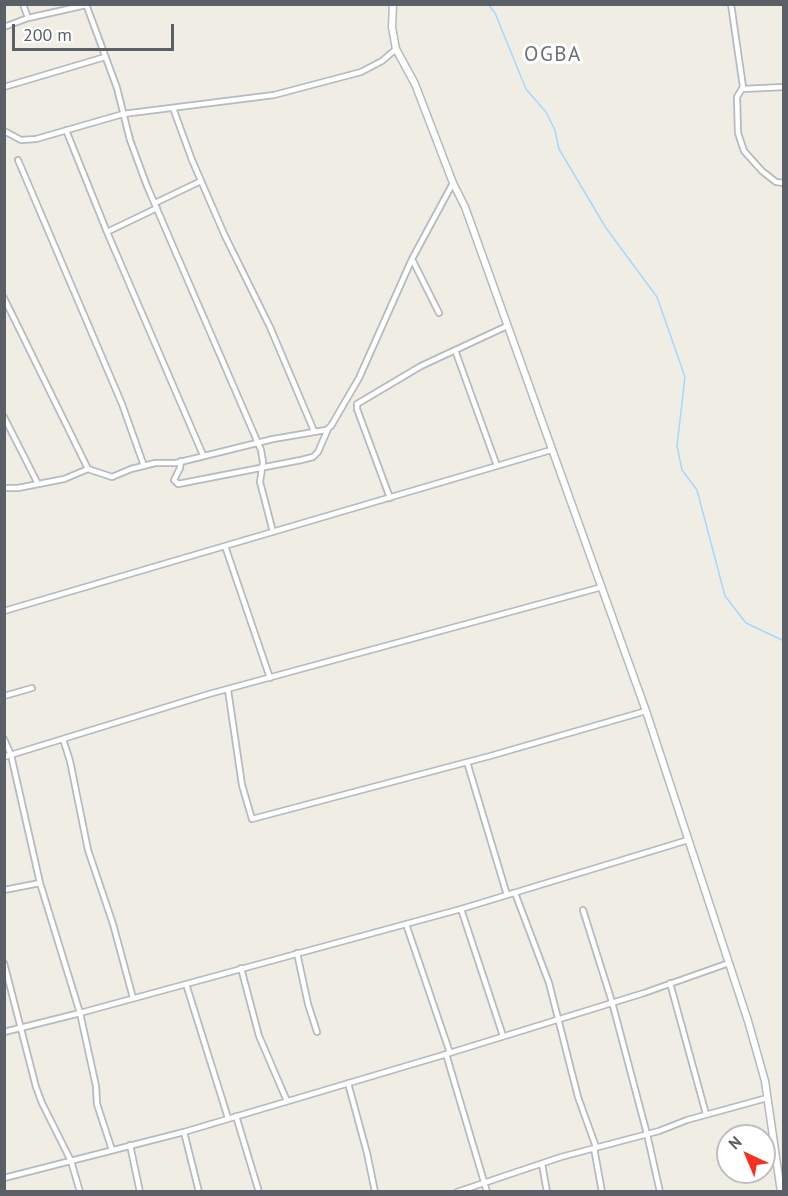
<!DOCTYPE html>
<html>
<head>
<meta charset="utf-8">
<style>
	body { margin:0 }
	#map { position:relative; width:788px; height:1196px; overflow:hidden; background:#f0ede4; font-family:"PT Sans",sans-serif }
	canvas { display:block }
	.frame { position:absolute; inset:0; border:6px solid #5b6066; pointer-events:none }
	.north { position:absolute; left:716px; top:1124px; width:60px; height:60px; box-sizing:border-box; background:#fff; border:2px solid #bdbfc2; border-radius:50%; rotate:316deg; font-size:16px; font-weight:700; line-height:24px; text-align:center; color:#5b6066 }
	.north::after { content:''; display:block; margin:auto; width:21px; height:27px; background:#f92f20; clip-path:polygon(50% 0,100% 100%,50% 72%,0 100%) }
	.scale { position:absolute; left:12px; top:24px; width:162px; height:27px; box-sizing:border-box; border:3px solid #5b6066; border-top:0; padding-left:8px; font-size:18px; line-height:21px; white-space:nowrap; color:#5b6066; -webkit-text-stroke:4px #fff; paint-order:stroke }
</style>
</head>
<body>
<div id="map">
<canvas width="788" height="1196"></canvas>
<div class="frame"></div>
<div class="north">N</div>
<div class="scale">200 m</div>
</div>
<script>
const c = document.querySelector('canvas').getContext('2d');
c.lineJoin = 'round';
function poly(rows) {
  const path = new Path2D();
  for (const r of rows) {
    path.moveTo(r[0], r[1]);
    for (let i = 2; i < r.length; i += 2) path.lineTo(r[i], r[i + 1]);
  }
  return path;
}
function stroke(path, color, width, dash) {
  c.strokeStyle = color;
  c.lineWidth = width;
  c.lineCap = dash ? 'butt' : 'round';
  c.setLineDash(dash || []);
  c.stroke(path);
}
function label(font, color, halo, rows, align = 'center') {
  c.font = font + ' "PT Sans",sans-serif';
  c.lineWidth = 6;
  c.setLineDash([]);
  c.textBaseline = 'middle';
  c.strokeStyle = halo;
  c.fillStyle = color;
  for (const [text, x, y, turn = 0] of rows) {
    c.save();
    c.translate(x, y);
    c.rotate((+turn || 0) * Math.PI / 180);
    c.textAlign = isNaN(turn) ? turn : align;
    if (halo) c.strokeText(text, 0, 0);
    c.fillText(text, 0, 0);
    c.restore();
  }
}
stroke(poly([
	[488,4,495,13,526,89,546,112,555,130,559,149,606,228,657,297,685,377,677,446,682,470,697,490,725,596,746,623,784,641]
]), '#a4d8ff', 1.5);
const minor = poly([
	[23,4,28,18],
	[86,4,117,88,130,140,147,186,261,450,263,462,260,482,273,532],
	[731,4,743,87,737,97,738,133,744,151,762,171,776,182,784,183],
	[4,27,28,18,86,5],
	[4,87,105,57],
	[742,89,784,87],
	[173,108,192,160,225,236,270,327,314,431],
	[66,130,107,232,203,455],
	[4,131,21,140,36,139,123,114,274,95,361,72,382,61,396,49],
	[18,160,122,404,144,466],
	[155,203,201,181],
	[107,232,157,208],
	[412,259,439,313],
	[4,298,88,469],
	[455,350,497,466],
	[4,417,38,484],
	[181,461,180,468,174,480,178,484,301,460,313,457,318,452,328,429],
	[4,488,18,488,64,479,88,469,112,477,131,469,155,463,176,463,273,439,326,430,331,426,359,378,412,259,453,183],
	[390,498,357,409,357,404,421,366,507,326],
	[225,546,270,678],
	[4,611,551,450],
	[228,690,242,785,252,819,490,756,646,711],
	[4,696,32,688],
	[4,739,11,755,40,883,80,1013,4,1032],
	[63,739,70,761,88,850,113,924,133,998],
	[4,757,209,694,602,587],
	[467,762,507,895],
	[4,890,40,883],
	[515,893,549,983,578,1097,596,1147],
	[461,909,503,1036],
	[583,910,612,1002,647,1134,660,1192],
	[406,924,450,1053],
	[297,953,308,1004,317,1032],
	[4,963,36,1087,42,1103,71,1161,80,1192],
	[241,968,259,1036,287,1101],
	[670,983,706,1114],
	[186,984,228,1118],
	[446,1054,487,1192],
	[348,1083,367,1153,375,1192],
	[236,1116,259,1192],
	[184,1132,199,1192],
	[130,1145,140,1192],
	[594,1148,602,1192],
	[112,1150,97,1104,96,1086,80,1013,461,909,688,840],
	[542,1164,547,1192],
	[4,1178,184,1132,440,1056,644,993,729,963],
	[457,1192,561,1157,659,1131,687,1120,767,1098]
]);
const tertiary = poly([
	[393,4,392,27,396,49,415,84,453,183,465,207,646,711,748,1021,765,1081,781,1192]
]);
stroke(minor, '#b6babf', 8);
stroke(tertiary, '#b6babf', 9);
stroke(minor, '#fff', 4.5);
stroke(tertiary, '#fff', 6);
c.letterSpacing = '1.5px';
label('21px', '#6c7278', '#fff', [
	["OGBA",553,55]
]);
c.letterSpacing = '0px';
</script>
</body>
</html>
